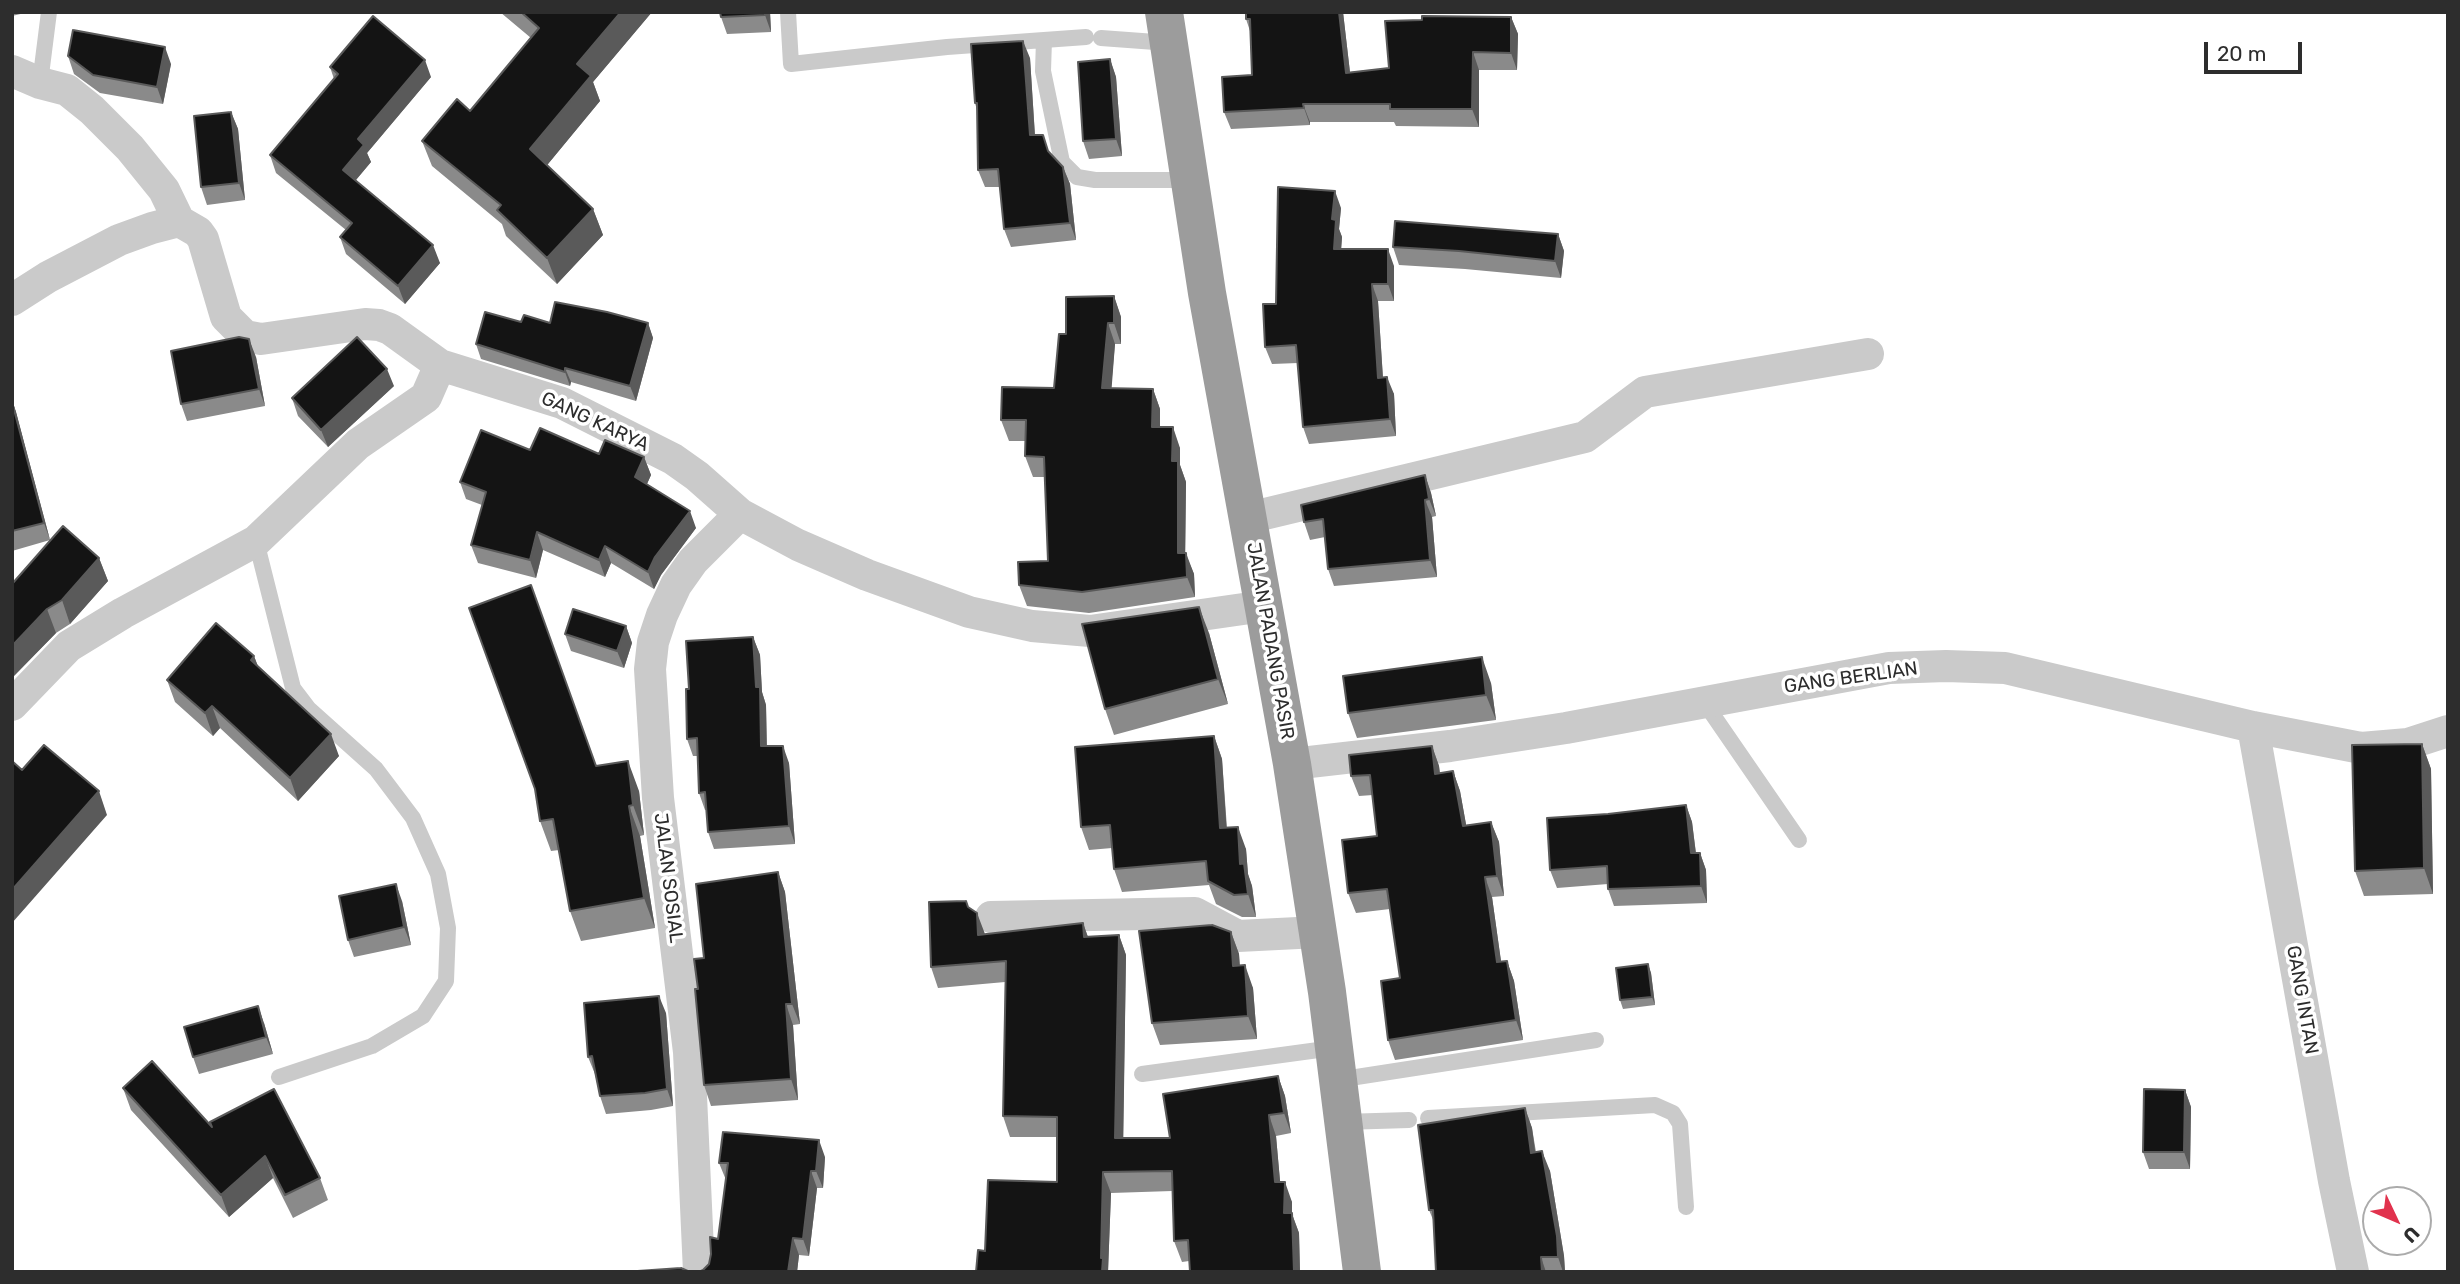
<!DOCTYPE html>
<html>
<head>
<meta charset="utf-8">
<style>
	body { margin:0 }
	#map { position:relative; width:2460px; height:1284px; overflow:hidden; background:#fff; font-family:Rubik,sans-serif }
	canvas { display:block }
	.frame { position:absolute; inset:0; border:14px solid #2d2d2d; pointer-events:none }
	.north { position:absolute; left:2362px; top:1186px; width:70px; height:70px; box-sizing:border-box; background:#fff; border:2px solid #ababab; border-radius:50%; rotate:134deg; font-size:19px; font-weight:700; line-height:28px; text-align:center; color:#2d2d2d }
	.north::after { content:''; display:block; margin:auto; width:24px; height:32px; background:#e1324d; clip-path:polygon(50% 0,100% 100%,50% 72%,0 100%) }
	.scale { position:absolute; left:2204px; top:42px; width:98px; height:32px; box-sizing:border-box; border:4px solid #2d2d2d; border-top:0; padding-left:9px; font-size:21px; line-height:24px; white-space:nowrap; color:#2d2d2d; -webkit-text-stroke:5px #fff; paint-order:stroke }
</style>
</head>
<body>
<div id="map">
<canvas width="2460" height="1284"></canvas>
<div class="frame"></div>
<div class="north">U</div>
<div class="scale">20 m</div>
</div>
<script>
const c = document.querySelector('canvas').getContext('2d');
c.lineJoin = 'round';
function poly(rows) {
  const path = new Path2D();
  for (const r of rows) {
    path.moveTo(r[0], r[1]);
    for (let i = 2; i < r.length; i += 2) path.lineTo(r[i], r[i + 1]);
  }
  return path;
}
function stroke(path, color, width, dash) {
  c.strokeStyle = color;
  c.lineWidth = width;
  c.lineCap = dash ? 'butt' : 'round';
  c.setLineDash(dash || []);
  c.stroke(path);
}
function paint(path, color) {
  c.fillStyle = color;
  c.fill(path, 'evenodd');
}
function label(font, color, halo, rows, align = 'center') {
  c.font = font + ' Rubik,sans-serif';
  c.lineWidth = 7;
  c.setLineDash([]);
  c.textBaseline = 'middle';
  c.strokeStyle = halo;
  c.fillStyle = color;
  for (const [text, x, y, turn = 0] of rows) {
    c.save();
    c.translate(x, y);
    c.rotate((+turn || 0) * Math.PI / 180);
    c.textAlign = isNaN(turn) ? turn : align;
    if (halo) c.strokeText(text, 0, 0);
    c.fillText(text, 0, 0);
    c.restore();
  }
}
stroke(poly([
	[788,12,791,64,947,47,1044,40],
	[1086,37,1044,40,1043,71,1062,162,1077,177,1095,180,1189,180],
	[1101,38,1169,43],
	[40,83,49,12],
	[256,541,293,688,309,709,376,769,413,818,438,874,448,928,446,981,423,1016,372,1046,279,1077],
	[1704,702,1799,840],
	[1142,1074,1333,1048],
	[1337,1080,1596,1040],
	[1428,1118,1655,1105,1673,1113,1680,1124,1686,1207],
	[1343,1122,1409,1120]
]), '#cacaca', 16);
stroke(poly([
	[12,71,40,83,67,90,92,110,130,148,164,190,179,221],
	[12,300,48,277,119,240,152,228,179,221,198,232,203,239,226,317,245,336,261,339,365,324,379,325,390,329,440,365],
	[1248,518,1585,437,1645,392,1868,354],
	[12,705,69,646,123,613,256,541,358,444,426,397,440,365,562,403,673,459,697,476,740,514,798,545,867,575,969,612,1032,626,1090,631,1264,606],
	[2253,727,2334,1181,2353,1272],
	[1292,764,1450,746,1566,728,1889,668,1946,666,2005,668,2253,727,2361,748,2408,744,2448,731],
	[991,917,1195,913,1238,936,1318,932],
	[699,1272,689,1052,658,798,650,669,653,642,662,615,676,585,693,561,740,514]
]), '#cacaca', 32);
stroke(poly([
	[1164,12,1207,293,1292,764,1327,992,1362,1272]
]), '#9c9c9c', 38);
paint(poly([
	[12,12,29,12,12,16],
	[500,12,652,12,593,82,600,101,547,165,593,209,603,235,557,284,506,236,502,224,432,166,422,141,470,111,531,38],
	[720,12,770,12,771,32,727,34,721,17],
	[1246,12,1343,12,1350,72,1389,68,1511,17,1518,34,1517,70,1479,70,1479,127,1396,126,1394,122,1310,122,1310,125,1231,129,1224,112,1252,75,1250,31,1246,19],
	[68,56,171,64,163,104,100,93,74,74],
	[1030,58,1035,135,1049,153,1063,167,1070,184,1076,240,1011,247,1004,229,1000,187,985,187,978,170,977,110,975,103],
	[1110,59,1116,77,1122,156,1089,159,1083,141],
	[330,67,431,77,367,153,371,162,356,180,440,263,405,304,346,254,340,237,346,230,276,173,270,155,334,79],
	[231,112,238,129,245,200,207,205,201,187],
	[1341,208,1339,229,1342,237,1341,249,1394,266,1394,301,1378,301,1383,378,1394,394,1396,436,1309,444,1303,427,1298,363,1272,364,1265,347,1276,304],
	[1558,234,1564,251,1561,278,1465,269,1399,265,1393,247],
	[1114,296,1121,317,1121,344,1115,344,1111,388,1153,389,1160,409,1160,427,1180,448,1180,465,1186,482,1185,553,1194,574,1195,597,1089,613,1027,606,1019,585,1048,561,1045,477,1033,477,1025,456,1026,441,1009,441,1001,420,1054,388,1066,334],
	[521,322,648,323,653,338,636,401,571,382,570,386,481,359,476,344],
	[256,357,265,406,187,421,181,404],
	[394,386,328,447,298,416,292,398],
	[12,400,16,412,50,540,12,551],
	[530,450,644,457,651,475,647,484,696,528,661,575,654,589,611,563,605,577,543,550,536,578,478,563,471,545,482,505,466,499,460,482],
	[1425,475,1431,493,1436,516,1432,517,1437,577,1334,586,1328,569,1325,537,1310,540,1304,522],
	[63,526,99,558,108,581,70,624,56,633,12,678],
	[626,626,632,643,624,668,571,651,565,634],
	[1209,633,1228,704,1114,735,1105,709],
	[753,637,760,655,762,692,766,705,767,746,789,763,795,844,714,849,708,832,707,810,705,810,699,793,698,756,693,756,687,739,689,689],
	[254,656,258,667,339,756,298,801,220,728,213,736,175,702,167,680],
	[1491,683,1496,720,1357,738,1348,713],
	[1214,736,1222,759,1227,828,1246,849,1248,874,1252,886,1256,917,1242,917,1216,904,1209,885,1122,892,1114,869,1112,848,1089,850,1081,827],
	[2422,744,2431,769,2433,894,2364,896,2355,871],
	[1432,746,1439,766,1440,773,1453,771,1460,791,1466,825,1491,822,1499,842,1504,896,1492,897,1501,962,1507,961,1514,981,1523,1040,1395,1060,1388,1040,1400,978,1390,909,1356,913,1348,893,1377,836,1373,795,1359,796,1351,776],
	[596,766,639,791,644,835,640,836,655,928,581,941,570,911,559,850,551,851,540,821],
	[1686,805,1692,822,1696,853,1700,853,1706,870,1707,903,1614,906,1608,889,1608,884,1557,888,1550,870,1608,814],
	[778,872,785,892,800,1024,793,1025,798,1100,711,1106,704,1085,698,989,704,958],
	[402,901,411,945,354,957,348,940],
	[1083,923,1088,937,1119,935,1126,955,1123,1138,1170,1138,1278,1076,1285,1096,1291,1133,1276,1136,1280,1182,1292,1202,1292,1214,1299,1233,1300,1272,1190,1272,1189,1261,1182,1262,1174,1241,1172,1191,1111,1193,1108,1272,976,1272,985,1251,1057,1182,1057,1137,1010,1137,1003,1116,1005,982,938,988,931,967,985,934],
	[1231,932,1239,954,1240,966,1253,988,1257,1039,1160,1045,1152,1023],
	[1648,964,1651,973,1655,1005,1623,1009,1620,1000],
	[666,1013,673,1106,651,1110,606,1114,600,1096,595,1074,588,1057],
	[264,1023,273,1054,199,1074,193,1057],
	[123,1088,212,1127,320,1178,328,1200,293,1218,273,1178,229,1217,131,1110],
	[2185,1090,2191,1107,2190,1169,2149,1169,2143,1152],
	[1525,1108,1532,1128,1536,1152,1550,1171,1564,1256,1565,1272,1436,1272,1434,1222,1429,1210],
	[825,1157,823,1188,817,1188,809,1256,799,1255,797,1272,699,1272,703,1270,709,1264,718,1239,726,1180,719,1163]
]), '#8a8a8a');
paint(poly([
	[621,12,652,12,593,82,600,101,539,175,530,149,577,64],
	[765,12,770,12,771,32,765,15],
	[1339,12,1343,12,1352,90,1346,73],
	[1511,17,1518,34,1517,70,1511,53],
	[1023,41,1030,58,1036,153,1030,135],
	[165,47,171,64,163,104,157,87],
	[1473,52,1479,70,1479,127,1472,109],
	[1110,59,1116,77,1122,156,1116,139],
	[425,60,431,77,367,153,371,162,350,187,343,170,358,139],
	[1303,104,1310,122,1310,125,1304,108],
	[231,112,238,129,245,200,239,183],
	[1063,167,1070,184,1076,240,1070,223],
	[1335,191,1341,208,1339,229,1342,237,1340,266,1334,249,1332,219],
	[593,209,603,235,557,284,547,258],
	[1558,234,1564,251,1561,278,1555,261],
	[433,245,440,263,405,304,398,286],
	[1388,249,1394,266,1394,301,1388,284],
	[1372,284,1378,301,1384,395,1378,378],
	[1114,296,1121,317,1121,344,1114,323],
	[648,323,653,338,636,401,630,386],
	[1108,323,1115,344,1110,409,1102,388],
	[249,339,256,357,265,406,259,389],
	[565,368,571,382,570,386,565,372],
	[387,369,394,386,328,447,321,430],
	[1387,377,1394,394,1396,436,1390,419],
	[1153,389,1160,409,1160,448,1152,427],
	[12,400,16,412,50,540,44,523],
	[1173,427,1180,448,1180,465,1186,482,1185,574,1178,553,1172,461],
	[644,457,651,475,642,495,635,477],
	[1425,475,1431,493,1436,516,1429,499],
	[1425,500,1432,517,1437,577,1430,560],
	[690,511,696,528,661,575,654,589,648,572,655,557],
	[537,532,543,550,536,578,530,560],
	[605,546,611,563,605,577,599,560],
	[1186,553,1194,574,1195,597,1187,577],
	[99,558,108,581,70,624,62,600],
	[1199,607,1209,633,1228,704,1218,679],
	[47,609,56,633,12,678,12,646],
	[626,626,632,643,624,668,617,651],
	[753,637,760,655,762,692,766,705,767,764,761,746],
	[254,656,263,679,251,660],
	[1482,657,1491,683,1496,720,1486,695],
	[212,706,220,728,213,736,205,713],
	[331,734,339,756,298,801,290,778],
	[1214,736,1222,759,1228,851,1220,828],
	[2422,744,2431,769,2433,894,2424,868],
	[783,746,789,763,795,844,789,826],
	[1432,746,1439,766,1442,794,1435,774],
	[628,761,639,791,644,835,633,805],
	[1453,771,1460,791,1470,846,1463,826],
	[99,791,107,815,12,923,12,890],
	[1686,805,1692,822,1698,871,1691,853],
	[629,806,640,836,655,928,644,898],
	[1491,822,1499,842,1504,896,1497,876],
	[1238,827,1246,849,1248,874,1252,886,1256,917,1248,894,1240,864],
	[1700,853,1706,870,1707,903,1701,886],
	[778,872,785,892,800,1024,792,1004],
	[1485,877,1492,897,1504,982,1497,962],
	[396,884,402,901,411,945,404,927],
	[977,913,985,934,978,935],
	[1083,923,1090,943,1084,937],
	[1231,932,1239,954,1241,989,1233,966],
	[1119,935,1126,955,1123,1158,1115,1138],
	[1507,961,1514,981,1523,1040,1516,1020],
	[1648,964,1651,973,1655,1005,1652,997],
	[1245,965,1253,988,1257,1039,1248,1016],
	[659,996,666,1013,673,1106,667,1089],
	[786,1004,793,1025,798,1100,791,1079],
	[258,1006,264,1023,273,1054,266,1037],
	[1278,1076,1285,1096,1291,1133,1284,1113],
	[2185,1090,2191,1107,2190,1169,2184,1152],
	[1525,1108,1532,1128,1538,1173,1531,1153],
	[1269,1115,1276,1136,1282,1202,1275,1182],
	[819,1140,825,1157,823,1188,816,1171],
	[1542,1151,1550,1171,1564,1256,1565,1272,1563,1272,1558,1257],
	[265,1156,273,1178,229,1217,221,1195],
	[811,1171,817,1188,809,1256,803,1239],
	[1103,1172,1111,1193,1108,1272,1102,1272,1101,1258],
	[1285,1182,1292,1202,1292,1214,1299,1233,1300,1272,1294,1272,1284,1213],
	[793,1238,799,1255,797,1272,788,1272],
	[1541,1257,1546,1272,1542,1272]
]), '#5a5a5a');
const building = poly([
	[521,12,621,12,577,64,591,76,530,149,593,209,547,258,497,210,501,205,422,141,457,99,470,111,539,28,521,12],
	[720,12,765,12,765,15,721,17,720,12],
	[1246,12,1339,12,1346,73,1389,68,1385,21,1422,20,1422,16,1511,17,1511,53,1473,52,1472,109,1390,109,1390,104,1303,104,1304,108,1224,112,1222,77,1252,75,1250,19,1246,19,1246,12],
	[373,16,425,60,358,139,364,145,343,170,433,245,398,286,340,237,352,223,270,155,338,74,330,67,373,16],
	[73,30,165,47,157,87,93,75,68,56,73,30],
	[1023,41,1030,135,1043,135,1048,151,1063,167,1070,223,1004,229,998,169,978,170,977,103,975,103,971,44,1023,41],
	[1110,59,1116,139,1083,141,1078,62,1110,59],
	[231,112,239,183,201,187,194,116,231,112],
	[1278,187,1335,191,1332,219,1336,220,1334,249,1388,249,1388,284,1372,284,1378,378,1387,377,1390,419,1303,427,1296,345,1265,347,1263,304,1276,304,1278,187],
	[1395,221,1558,234,1555,261,1459,251,1393,247,1395,221],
	[1114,296,1114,323,1108,323,1102,388,1153,389,1152,427,1173,427,1172,461,1178,461,1178,553,1186,553,1187,577,1082,592,1019,585,1018,562,1048,561,1044,457,1025,456,1026,420,1001,420,1002,387,1054,388,1059,334,1066,334,1066,297,1114,296],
	[555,302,607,312,648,323,630,386,565,368,565,372,476,344,485,312,521,322,524,315,550,323,555,302],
	[239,337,249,339,259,389,181,404,171,351,239,337],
	[357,337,387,369,321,430,292,398,357,337],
	[12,402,44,523,12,531,12,402],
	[540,428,599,454,605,440,644,457,635,477,690,511,655,557,648,572,605,546,599,560,537,532,530,560,471,545,486,492,460,482,481,430,530,450,540,428],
	[1425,475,1429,499,1425,500,1430,560,1328,569,1323,519,1304,522,1301,505,1425,475],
	[63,526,99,558,62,600,47,609,12,646,12,584,63,526],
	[531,585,596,766,628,761,633,805,629,806,644,898,570,911,553,819,540,821,535,789,469,608,531,585],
	[1199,607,1218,679,1105,709,1082,624,1199,607],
	[573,609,626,626,617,651,565,634,573,609],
	[216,623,254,656,251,660,331,734,290,778,212,706,205,713,167,680,216,623],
	[753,637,756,687,760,687,761,746,783,746,789,826,708,832,705,792,699,793,697,738,687,739,686,689,689,689,686,641,753,637],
	[1482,657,1486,695,1348,713,1343,676,1482,657],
	[1214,736,1220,828,1238,827,1240,864,1244,863,1248,894,1234,895,1208,881,1206,861,1114,869,1110,825,1081,827,1075,747,1214,736],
	[2422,744,2424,868,2355,871,2352,745,2422,744],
	[44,745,99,791,12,890,12,761,22,770,44,745],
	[1432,746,1435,774,1453,771,1463,826,1491,822,1497,876,1485,877,1497,962,1507,961,1516,1020,1388,1040,1381,981,1400,978,1387,889,1348,893,1342,840,1377,836,1370,775,1351,776,1349,755,1432,746],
	[1686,805,1691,853,1700,853,1701,886,1608,889,1607,866,1550,870,1547,818,1608,814,1686,805],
	[778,872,792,1004,786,1004,791,1079,704,1085,695,989,698,989,694,959,704,958,696,884,778,872],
	[396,884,404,927,348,940,339,896,396,884],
	[966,901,968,907,977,913,978,935,1083,923,1084,937,1119,935,1115,1138,1170,1138,1163,1094,1278,1076,1284,1113,1269,1115,1275,1182,1285,1182,1284,1213,1292,1213,1294,1272,1190,1272,1188,1240,1174,1241,1172,1171,1103,1172,1101,1258,1103,1258,1102,1272,976,1272,978,1250,985,1251,988,1180,1057,1182,1057,1117,1003,1116,1006,961,931,967,929,902,966,901],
	[1212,925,1231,932,1233,966,1245,965,1248,1016,1152,1023,1139,931,1212,925],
	[1648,964,1652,997,1620,1000,1616,968,1648,964],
	[659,996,667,1089,645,1093,600,1096,592,1056,588,1057,584,1003,659,996],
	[258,1006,266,1037,193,1057,184,1027,258,1006],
	[152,1061,212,1127,210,1122,274,1089,320,1178,285,1195,265,1156,221,1195,123,1088,152,1061],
	[2144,1089,2185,1090,2184,1152,2143,1152,2144,1089],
	[1525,1108,1531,1153,1542,1151,1557,1236,1558,1257,1541,1257,1542,1272,1436,1272,1433,1210,1429,1210,1418,1125,1525,1108],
	[723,1132,819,1140,816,1171,811,1171,803,1239,793,1238,788,1272,699,1272,703,1270,709,1264,711,1254,710,1237,718,1239,728,1163,719,1163,723,1132],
	[681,1268,690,1272,623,1272,681,1268]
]);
paint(building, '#141414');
stroke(building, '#5a5a5a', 2);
label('19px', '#2d2d2d', '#fff', [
	["GANG KARYA",595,422,25],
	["JALAN PADANG PASIR",1270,641,80],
	["GANG BERLIAN",1851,678,-8],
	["JALAN SOSIAL",668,878,83],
	["GANG INTAN",2302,1000,80]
]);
</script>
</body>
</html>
